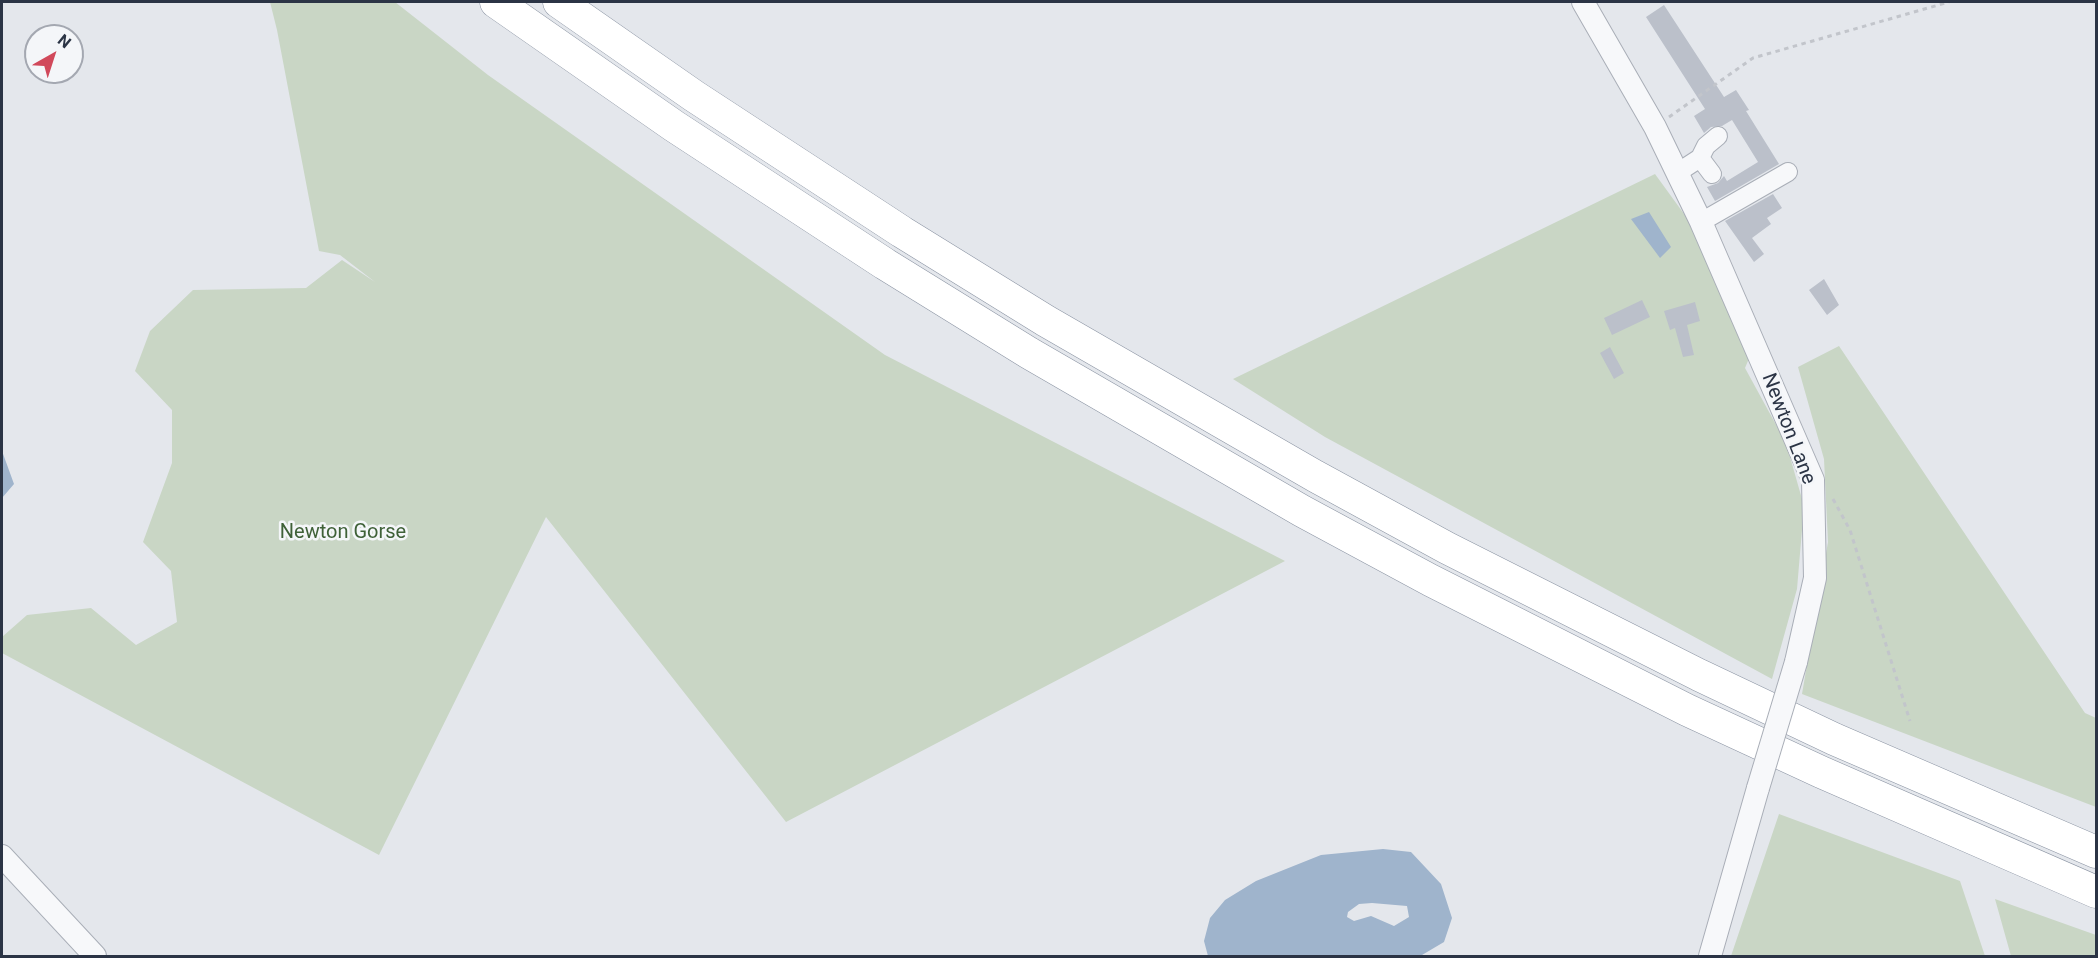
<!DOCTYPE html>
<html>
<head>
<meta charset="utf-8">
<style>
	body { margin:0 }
	#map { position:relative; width:2098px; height:958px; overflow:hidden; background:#e4e7ec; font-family:Roboto,sans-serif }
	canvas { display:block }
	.frame { position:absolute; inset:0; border:3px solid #2b3445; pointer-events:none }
	.north { position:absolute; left:24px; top:24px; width:60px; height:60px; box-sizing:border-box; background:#f4f6f9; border:2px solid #a4a8b1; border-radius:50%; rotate:39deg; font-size:16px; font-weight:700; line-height:24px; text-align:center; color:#2b3445 }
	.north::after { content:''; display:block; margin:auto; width:21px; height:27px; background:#d1495b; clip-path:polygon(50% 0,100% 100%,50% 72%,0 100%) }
</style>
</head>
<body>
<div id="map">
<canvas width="2098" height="958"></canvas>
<div class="frame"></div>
<div class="north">N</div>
</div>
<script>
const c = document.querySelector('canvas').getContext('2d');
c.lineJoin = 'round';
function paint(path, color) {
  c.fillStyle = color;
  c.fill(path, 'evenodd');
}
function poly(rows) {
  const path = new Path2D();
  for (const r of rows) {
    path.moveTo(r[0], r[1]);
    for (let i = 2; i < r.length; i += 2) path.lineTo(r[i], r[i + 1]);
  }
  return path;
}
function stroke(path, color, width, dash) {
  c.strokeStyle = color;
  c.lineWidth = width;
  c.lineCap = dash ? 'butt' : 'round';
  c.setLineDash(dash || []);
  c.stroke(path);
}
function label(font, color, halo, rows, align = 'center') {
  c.font = font + ' Roboto,sans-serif';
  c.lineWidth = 5;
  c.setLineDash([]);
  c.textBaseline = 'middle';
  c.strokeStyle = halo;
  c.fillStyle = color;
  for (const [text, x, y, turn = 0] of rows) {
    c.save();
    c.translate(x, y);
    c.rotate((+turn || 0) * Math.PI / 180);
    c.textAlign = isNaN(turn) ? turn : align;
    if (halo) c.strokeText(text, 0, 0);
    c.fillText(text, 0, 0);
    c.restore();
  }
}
paint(poly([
	[270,2,395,2,488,75,885,355,1285,561,786,822,546,517,379,855,2,653,2,637,27,615,91,608,136,645,177,622,171,571,143,542,172,463,172,410,135,371,150,331,193,290,306,288,342,260,375,282,340,255,319,251,277,30],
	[1655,174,1687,218,1750,356,1745,368,1786,443,1804,506,1797,589,1772,679,1325,437,1233,379],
	[1839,346,2085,713,2096,718,2096,807,1802,694,1828,542,1824,459,1798,367],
	[1779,814,1960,881,1985,956,1731,956],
	[1995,899,2096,935,2096,956,2011,956]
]), '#c9d6c5');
paint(poly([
	[1649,212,1671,247,1660,258,1631,219],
	[2,451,14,484,2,498],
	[1383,849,1411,852,1441,884,1452,918,1444,942,1422,955,1208,956,1204,941,1210,918,1225,900,1256,881,1321,855],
	[1372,903,1407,906,1409,917,1394,926,1371,916,1354,921,1347,917,1348,912,1359,904]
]), '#9fb4cc');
paint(poly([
	[1664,5,1724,97,1736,90,1749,110,1746,111,1779,164,1715,201,1707,187,1718,183,1724,176,1727,181,1758,162,1732,120,1722,126,1711,127,1704,133,1694,116,1705,109,1646,17],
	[1773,194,1782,208,1767,218,1771,224,1752,238,1764,254,1754,262,1725,221],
	[1824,279,1839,305,1827,315,1809,290],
	[1642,300,1650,317,1612,335,1604,318],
	[1695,302,1700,321,1687,325,1694,355,1683,357,1675,328,1670,330,1664,311],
	[1610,347,1624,373,1614,379,1600,353]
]), '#bbc0ca');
const minor = poly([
	[1700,158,1712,174],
	[1677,173,1700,158,1706,146,1718,136],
	[1701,222,1788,172]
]);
const tertiary = poly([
	[1583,2,1655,127,1701,222,1813,480,1815,578,1796,662],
	[2,856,95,956],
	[1710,956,1758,788]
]);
const motorway = poly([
	[496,2,674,126,885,264,1029,353,1302,511,1430,580,1687,710,1821,772,2096,892],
	[559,2,694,96,902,232,1046,321,1315,476,1447,548,1699,675,1834,739,2096,852]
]);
stroke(minor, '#a9aeb7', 20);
stroke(tertiary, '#a9aeb7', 24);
stroke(motorway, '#8b94a3', 33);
stroke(poly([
	[1669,117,1753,58,1949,2],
	[1833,499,1850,530,1910,721]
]), '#c2c5cb', 3, [4.5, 4.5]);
stroke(minor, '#f7f8fa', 18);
stroke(tertiary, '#f7f8fa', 22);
stroke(motorway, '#fff', 32);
const tertiaryBridge = poly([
	[1758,788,1796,662]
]);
stroke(tertiaryBridge, '#a9aeb7', 24, []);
stroke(tertiaryBridge, '#f7f8fa', 22);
label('20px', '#2b3445', '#f4f6f9', [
	["Newton Lane",1788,429,69]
]);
label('20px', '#3f6138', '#f4f6f9', [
	["Newton Gorse",343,533]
]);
</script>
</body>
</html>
